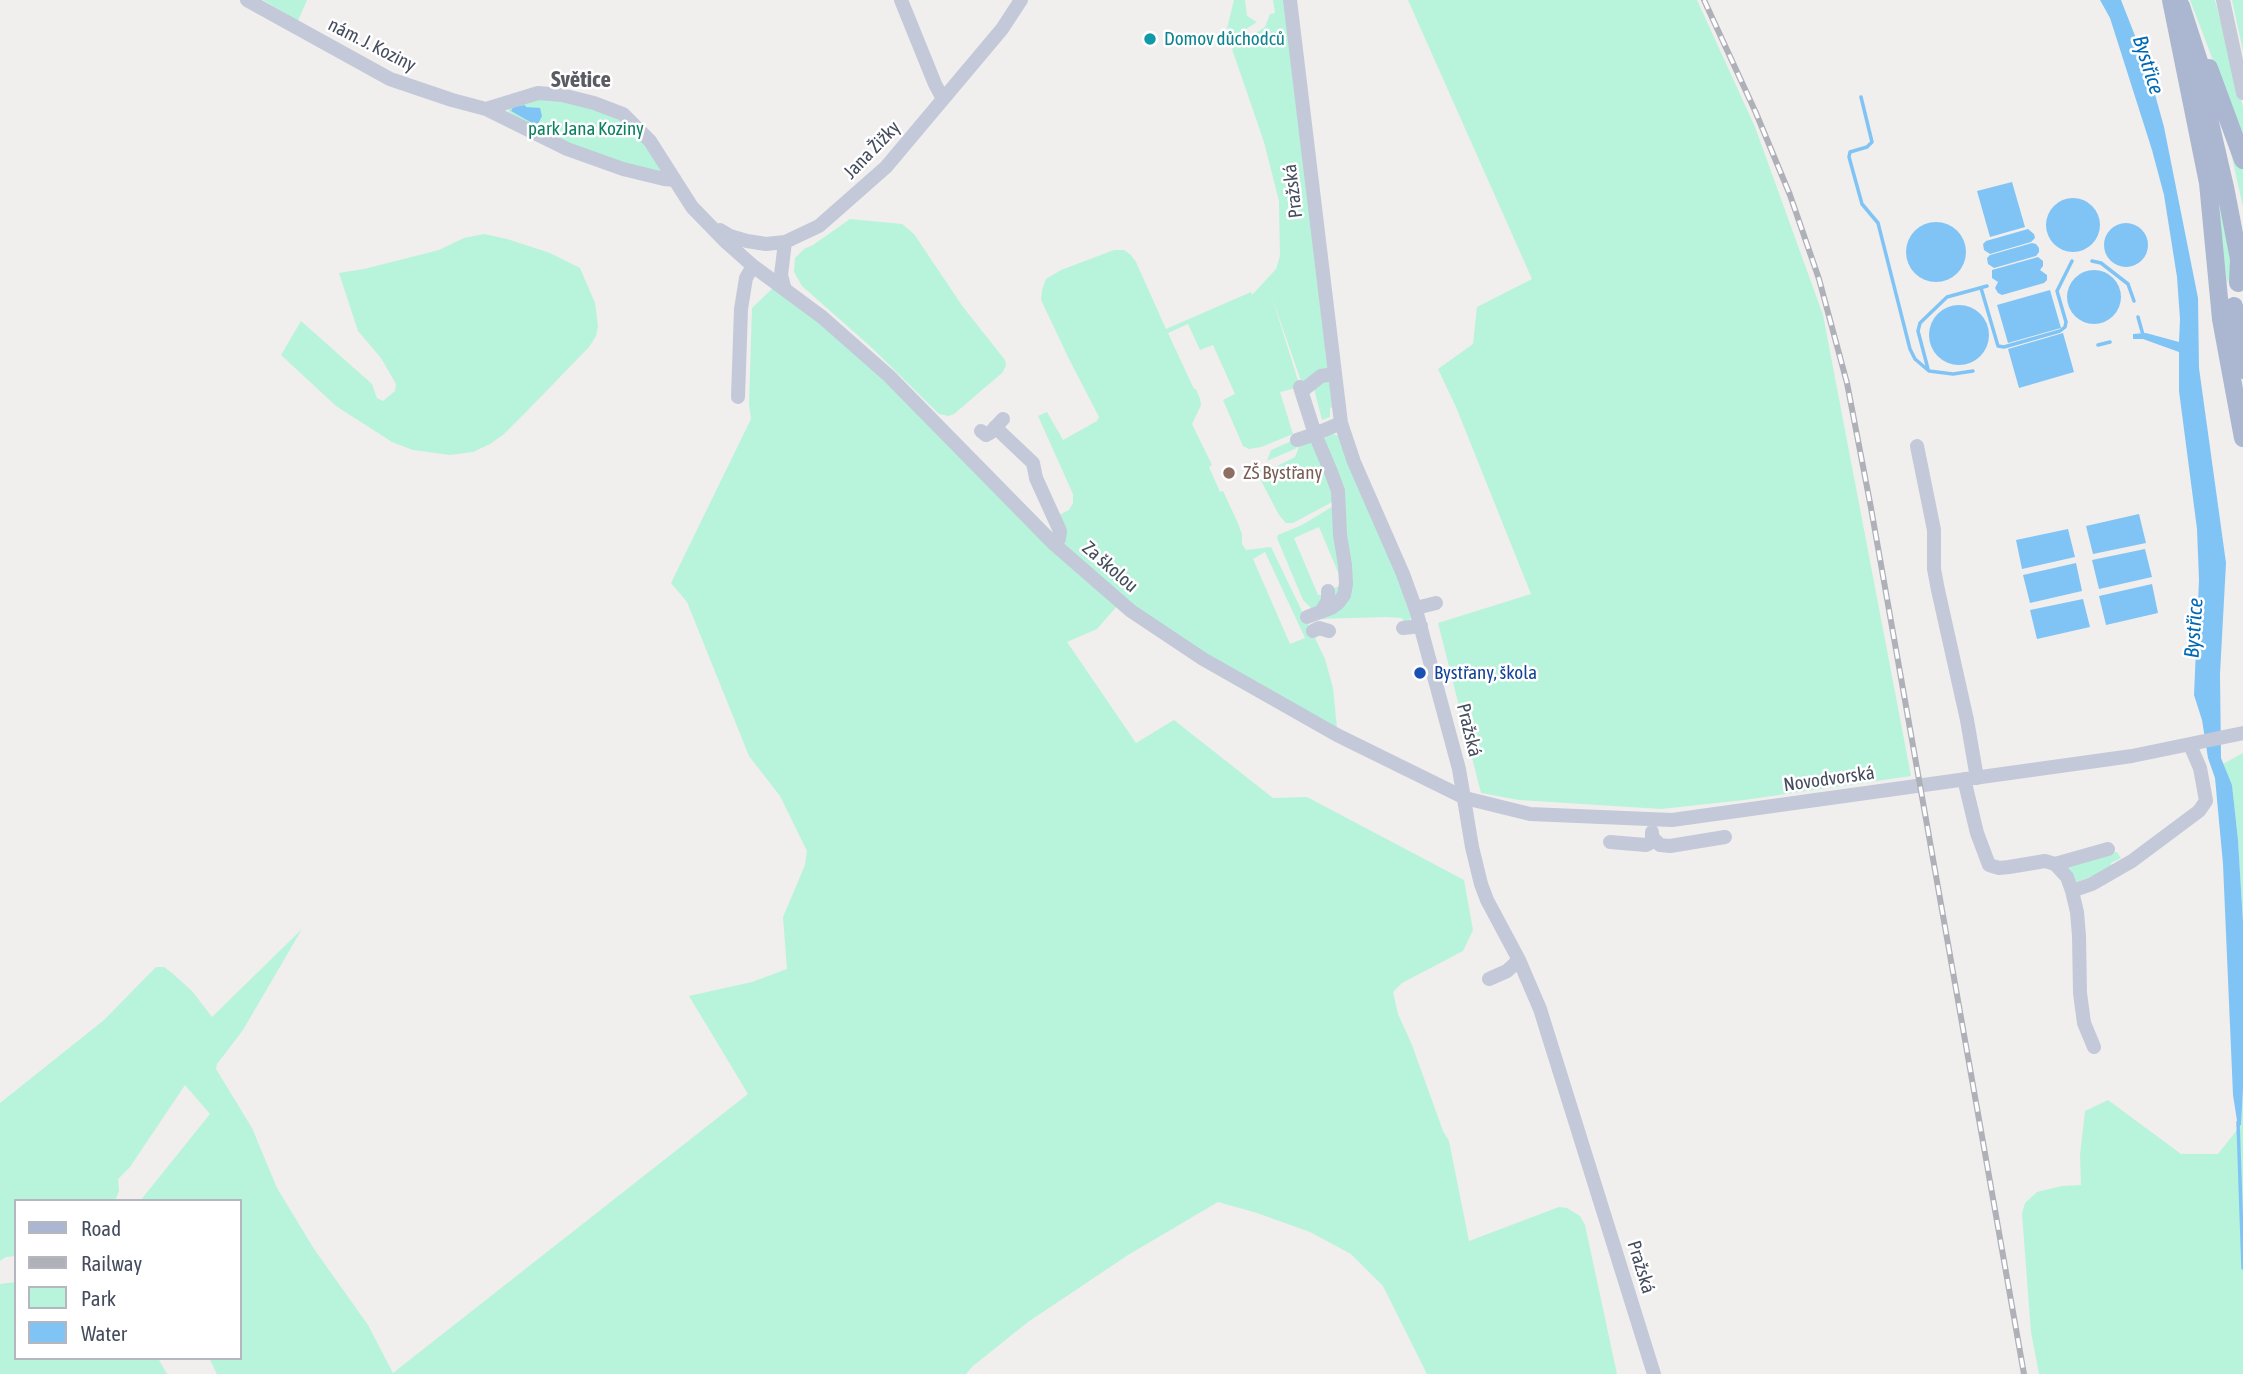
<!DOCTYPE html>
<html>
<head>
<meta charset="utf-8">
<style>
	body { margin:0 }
	#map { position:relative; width:2243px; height:1374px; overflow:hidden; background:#f1eeee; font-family:"Asap Condensed",sans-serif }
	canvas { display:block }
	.legend { position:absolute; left:14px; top:1199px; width:228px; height:161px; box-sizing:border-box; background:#fff; border:2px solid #b4b7bf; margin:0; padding:9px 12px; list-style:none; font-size:21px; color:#444c5e }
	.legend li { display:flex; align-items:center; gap:14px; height:35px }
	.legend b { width:35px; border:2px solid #b4b7bf }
</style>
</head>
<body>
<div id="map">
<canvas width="2243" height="1374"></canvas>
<ul class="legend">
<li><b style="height:9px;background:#abb6d0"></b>Road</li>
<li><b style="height:9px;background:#afb1b9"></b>Railway</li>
<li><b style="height:19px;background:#b7f4db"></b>Park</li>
<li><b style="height:19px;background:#80c4f5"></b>Water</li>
</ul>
</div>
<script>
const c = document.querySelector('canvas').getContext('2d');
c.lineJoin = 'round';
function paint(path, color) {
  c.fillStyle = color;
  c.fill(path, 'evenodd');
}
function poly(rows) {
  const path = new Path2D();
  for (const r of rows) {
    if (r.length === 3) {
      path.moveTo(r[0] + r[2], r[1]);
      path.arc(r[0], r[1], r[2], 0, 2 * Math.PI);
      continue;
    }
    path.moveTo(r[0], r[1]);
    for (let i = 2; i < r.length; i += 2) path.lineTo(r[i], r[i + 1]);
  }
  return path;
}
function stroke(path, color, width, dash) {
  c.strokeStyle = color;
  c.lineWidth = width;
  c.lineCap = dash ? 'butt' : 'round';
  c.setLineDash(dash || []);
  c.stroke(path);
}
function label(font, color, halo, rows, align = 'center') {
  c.font = font + ' "Asap Condensed",sans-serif';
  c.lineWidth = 5;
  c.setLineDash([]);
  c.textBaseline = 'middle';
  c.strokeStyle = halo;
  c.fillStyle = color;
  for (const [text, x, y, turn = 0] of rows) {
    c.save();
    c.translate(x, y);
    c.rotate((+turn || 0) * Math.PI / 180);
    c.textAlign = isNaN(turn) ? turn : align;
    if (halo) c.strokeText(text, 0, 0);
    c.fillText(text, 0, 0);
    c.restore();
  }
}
paint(poly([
	[263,0,307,0,298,21],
	[1234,0,1245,0,1247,16,1257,22,1229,40,1226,33],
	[1273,0,1285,0,1334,407,1330,408,1330,417,1322,420,1312,381,1302,384,1272,297,1300,387,1280,392,1293,434,1261,447,1249,449,1243,446,1223,400,1235,394,1213,345,1200,350,1188,324,1168,333,1194,389,1196,389,1200,399,1201,405,1192,424,1212,465,1209,467,1220,492,1223,491,1237,521,1242,534,1242,544,1246,550,1271,547,1325,659,1333,688,1337,728,1203,659,1054,544,1059,515,1069,510,1073,503,1073,494,1038,416,1047,412,1063,440,1097,421,1099,417,1069,359,1041,300,1042,290,1046,279,1061,270,1114,250,1124,250,1131,255,1136,262,1166,329,1251,292,1252,295,1276,269,1280,256,1279,201,1264,142,1232,49,1265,27,1270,14,1275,13],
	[1265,552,1305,638,1290,644,1253,559],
	[1408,0,1697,0,1755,127,1823,315,1911,776,1744,800,1661,809,1519,800,1481,793,1438,623,1531,594,1456,407,1438,369,1473,344,1477,307,1532,279],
	[2190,0,2215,0,2243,107,2243,139],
	[2232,0,2243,0,2243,51],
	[544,98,583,106,609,115,629,125,666,168,659,172,628,166,567,144,524,123,509,112,508,108],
	[2237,152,2243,170,2243,207,2231,153],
	[2213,167,2233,273,2227,283],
	[850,219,902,224,914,234,963,307,1005,360,1006,366,1002,373,954,414,949,416,939,414,871,347,802,286,794,272,795,258,804,249,813,245],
	[484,234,507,239,550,253,580,268,595,303,598,326,596,336,589,347,529,409,504,434,490,444,473,452,450,455,413,450,392,442,336,406,281,355,301,321,372,384,377,398,383,401,395,391,396,384,381,358,358,331,339,273,364,269,439,250,464,238],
	[775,286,885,378,1117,606,1097,629,1067,642,1136,743,1174,720,1273,798,1307,797,1464,880,1473,930,1463,951,1402,983,1393,992,1398,1014,1412,1045,1443,1131,1449,1141,1469,1241,1559,1207,1567,1208,1580,1216,1585,1225,1617,1374,1427,1374,1383,1286,1351,1254,1310,1232,1254,1212,1218,1202,1128,1255,1028,1322,973,1366,966,1374,217,1374,209,1358,240,1358,240,1201,140,1201,210,1114,185,1085,130,1167,118,1179,119,1191,115,1201,16,1201,16,1256,6,1257,0,1261,0,1103,104,1020,156,967,164,967,172,973,192,991,212,1017,302,929,243,1030,217,1064,216,1069,252,1128,277,1188,314,1249,368,1325,393,1373,748,1094,689,996,752,982,787,969,783,917,805,865,807,851,780,796,749,756,687,602,671,583,751,419,749,404,752,308],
	[1332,434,1339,436,1397,576,1411,617,1409,621,1404,622,1402,618,1386,617,1317,619,1349,585,1323,441,1327,436],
	[1294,440,1297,448,1267,461,1271,450],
	[1314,442,1334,501,1293,523,1286,523,1279,515,1256,471,1264,468,1273,468,1295,457,1300,444],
	[1335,505,1337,506,1336,524,1345,580,1343,586,1338,598,1334,602,1331,603,1332,594,1328,591,1343,584,1319,527,1294,538,1318,595,1322,595,1320,606,1312,609,1303,600,1277,538,1278,535,1302,525],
	[2243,753,2243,922,2238,840,2232,785,2223,764],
	[2113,852,2117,852,2121,858,2111,863,2111,870,2076,882,2070,876,2066,864],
	[2243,1089,2243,1374,2039,1374,2031,1332,2022,1214,2025,1203,2037,1192,2062,1186,2081,1185,2080,1155,2085,1111,2108,1100,2181,1154,2218,1154,2241,1125],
	[16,1282,16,1358,158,1358,167,1374,0,1374,0,1284]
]), '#b7f4db');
paint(poly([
	[2100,0,2121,0,2148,69,2164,127,2198,298,2199,368,2226,563,2220,674,2221,758,2232,785,2238,840,2243,922,2243,1089,2241,1125,2238,1127,2233,1095,2223,864,2215,778,2208,758,2202,720,2194,695,2199,580,2197,529,2179,391,2179,352,2143,339,2133,339,2133,334,2146,333,2179,342,2180,319,2177,277,2164,195,2152,150,2110,18],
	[525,105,526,107,540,108,542,116,538,124,532,123,511,111,513,107],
	[2012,182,2025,227,1990,237,1977,191],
	[2073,225,27],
	[1936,252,30],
	[2126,245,22],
	[2028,229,2034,234,2035,238,2031,242,1990,254,1984,250,1983,244,1986,241],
	[2032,243,2036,244,2039,248,2039,252,2036,256,1994,268,1988,264,1987,258,1990,255],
	[2038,257,2043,261,2043,266,2040,270,2047,275,2047,280,2044,283,2002,295,1998,293,1995,288,1998,282,1992,278,1992,270],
	[2094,297,27],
	[2050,290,2061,328,2008,343,1997,305],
	[1959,335,30],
	[2063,333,2074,372,2019,388,2008,349],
	[2139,514,2146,543,2093,554,2086,526],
	[2068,529,2075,557,2022,569,2016,540],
	[2145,549,2152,577,2099,589,2092,560],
	[2076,563,2082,591,2030,603,2023,575],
	[2152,584,2158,613,2106,625,2099,596],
	[2083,599,2090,627,2037,639,2030,610]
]), '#80c4f5');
stroke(poly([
	[1861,97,1872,142,1867,147,1850,152,1849,157,1862,204,1878,223,1910,349,1915,359,1929,371,1953,374,1973,371],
	[2092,261,2101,263,2128,284,2134,301],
	[1981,288,1998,346,2004,347,2060,331,2065,327,2066,322,2057,291,2072,261],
	[2138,317,2143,335],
	[2098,345,2110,342],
	[1928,369,1918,331,1920,323,1947,297,1987,286],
	[2238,1122,2243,1268]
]), '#80c4f5', 3.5);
stroke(poly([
	[247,0,390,79,452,100,486,109,538,93,562,95,594,103,623,114,650,141,692,207,726,242,753,266,822,317,889,376,1054,544,1131,611,1203,659,1337,735,1465,798,1530,814,1672,820,2132,756,2243,733],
	[901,0,935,84,943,99],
	[1290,0,1341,423,1354,462,1403,574,1416,610,1459,769,1472,847,1481,884,1487,900,1519,960,1540,1009,1654,1374],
	[2223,0,2243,93],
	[486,109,567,149,623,169,664,179,675,180],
	[720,230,730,236,747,241,766,244,785,242,819,226,886,167,1002,29,1021,0],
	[785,242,781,275,785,290],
	[1300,387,1315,434,1341,423],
	[1302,391,1321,376,1334,374],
	[738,397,741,309,746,278,753,266],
	[995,427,1033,463,1036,478,1060,531,1059,539,1054,544],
	[981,431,986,435,990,433,1003,419],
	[1297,440,1315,434,1331,472,1338,491,1340,535,1345,565,1346,584,1344,595,1338,603,1331,608,1307,617],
	[1917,446,1934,530,1934,569,1938,590,1967,720,1977,778],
	[1416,608,1436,603],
	[1321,612,1328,600,1328,591],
	[1403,628,1421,626],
	[1313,631,1319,628,1329,631],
	[1964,779,1977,833,1989,865,1999,868,2009,867,2045,861,2055,864,2108,849],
	[1653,838,1660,845,1670,846,1725,837],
	[1610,842,1646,845,1652,842,1652,832],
	[2055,864,2067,877,2072,891],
	[1489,979,1507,971,1519,960],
	[2094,1047,2084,1023,2080,993,2079,936,2077,912,2072,891,2092,884,2132,861,2199,811,2206,801,2205,795,2200,768,2190,745]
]), '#c3c9d8', 14);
stroke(poly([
	[2171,0,2208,183,2221,319,2243,438],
	[2181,6,2206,83],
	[2209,68,2243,160],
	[2196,73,2208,114,2225,187,2239,259,2238,283],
	[2234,306,2243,370]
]), '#abb6d0', 18);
const rail = poly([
	[1704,0,1756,113,1790,195,1819,279,1847,383,1871,508,2024,1374]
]);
stroke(rail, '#afb1b9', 6);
stroke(rail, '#fff', 3.5, [10]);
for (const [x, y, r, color] of [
	[1150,39,7,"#0f9aa8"],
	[1229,473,7,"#8d6e63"],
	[1420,673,7,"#1a4fb4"]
]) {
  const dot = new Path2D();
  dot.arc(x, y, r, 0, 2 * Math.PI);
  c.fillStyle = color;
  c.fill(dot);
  stroke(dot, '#fff', 2.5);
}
label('19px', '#0d838f', '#fff', [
	["Domov důchodců",1164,39]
], 'left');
label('19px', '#444c5e', '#fff', [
	["nám. J. Koziny",372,45,27],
	["Jana Žižky",872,150,-46],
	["Pražská",1293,191,-97],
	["Za školou",1110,567,41],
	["Pražská",1469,730,76],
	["Novodvorská",1829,779,-8],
	["Pražská",1641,1267,73]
]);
label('19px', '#0d8160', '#fff', [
	["park Jana Koziny",586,129]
]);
label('19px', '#785e54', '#fff', [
	["ZŠ Bystřany",1243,473]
], 'left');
label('19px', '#164399', '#fff', [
	["Bystřany, škola",1434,673]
], 'left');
label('italic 21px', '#0069b5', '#fff', [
	["Bystřice",2148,65,72],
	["Bystřice",2194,628,-86]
]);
label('bold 23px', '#5a5c64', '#fff', [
	["Světice",581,80]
]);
</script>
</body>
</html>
